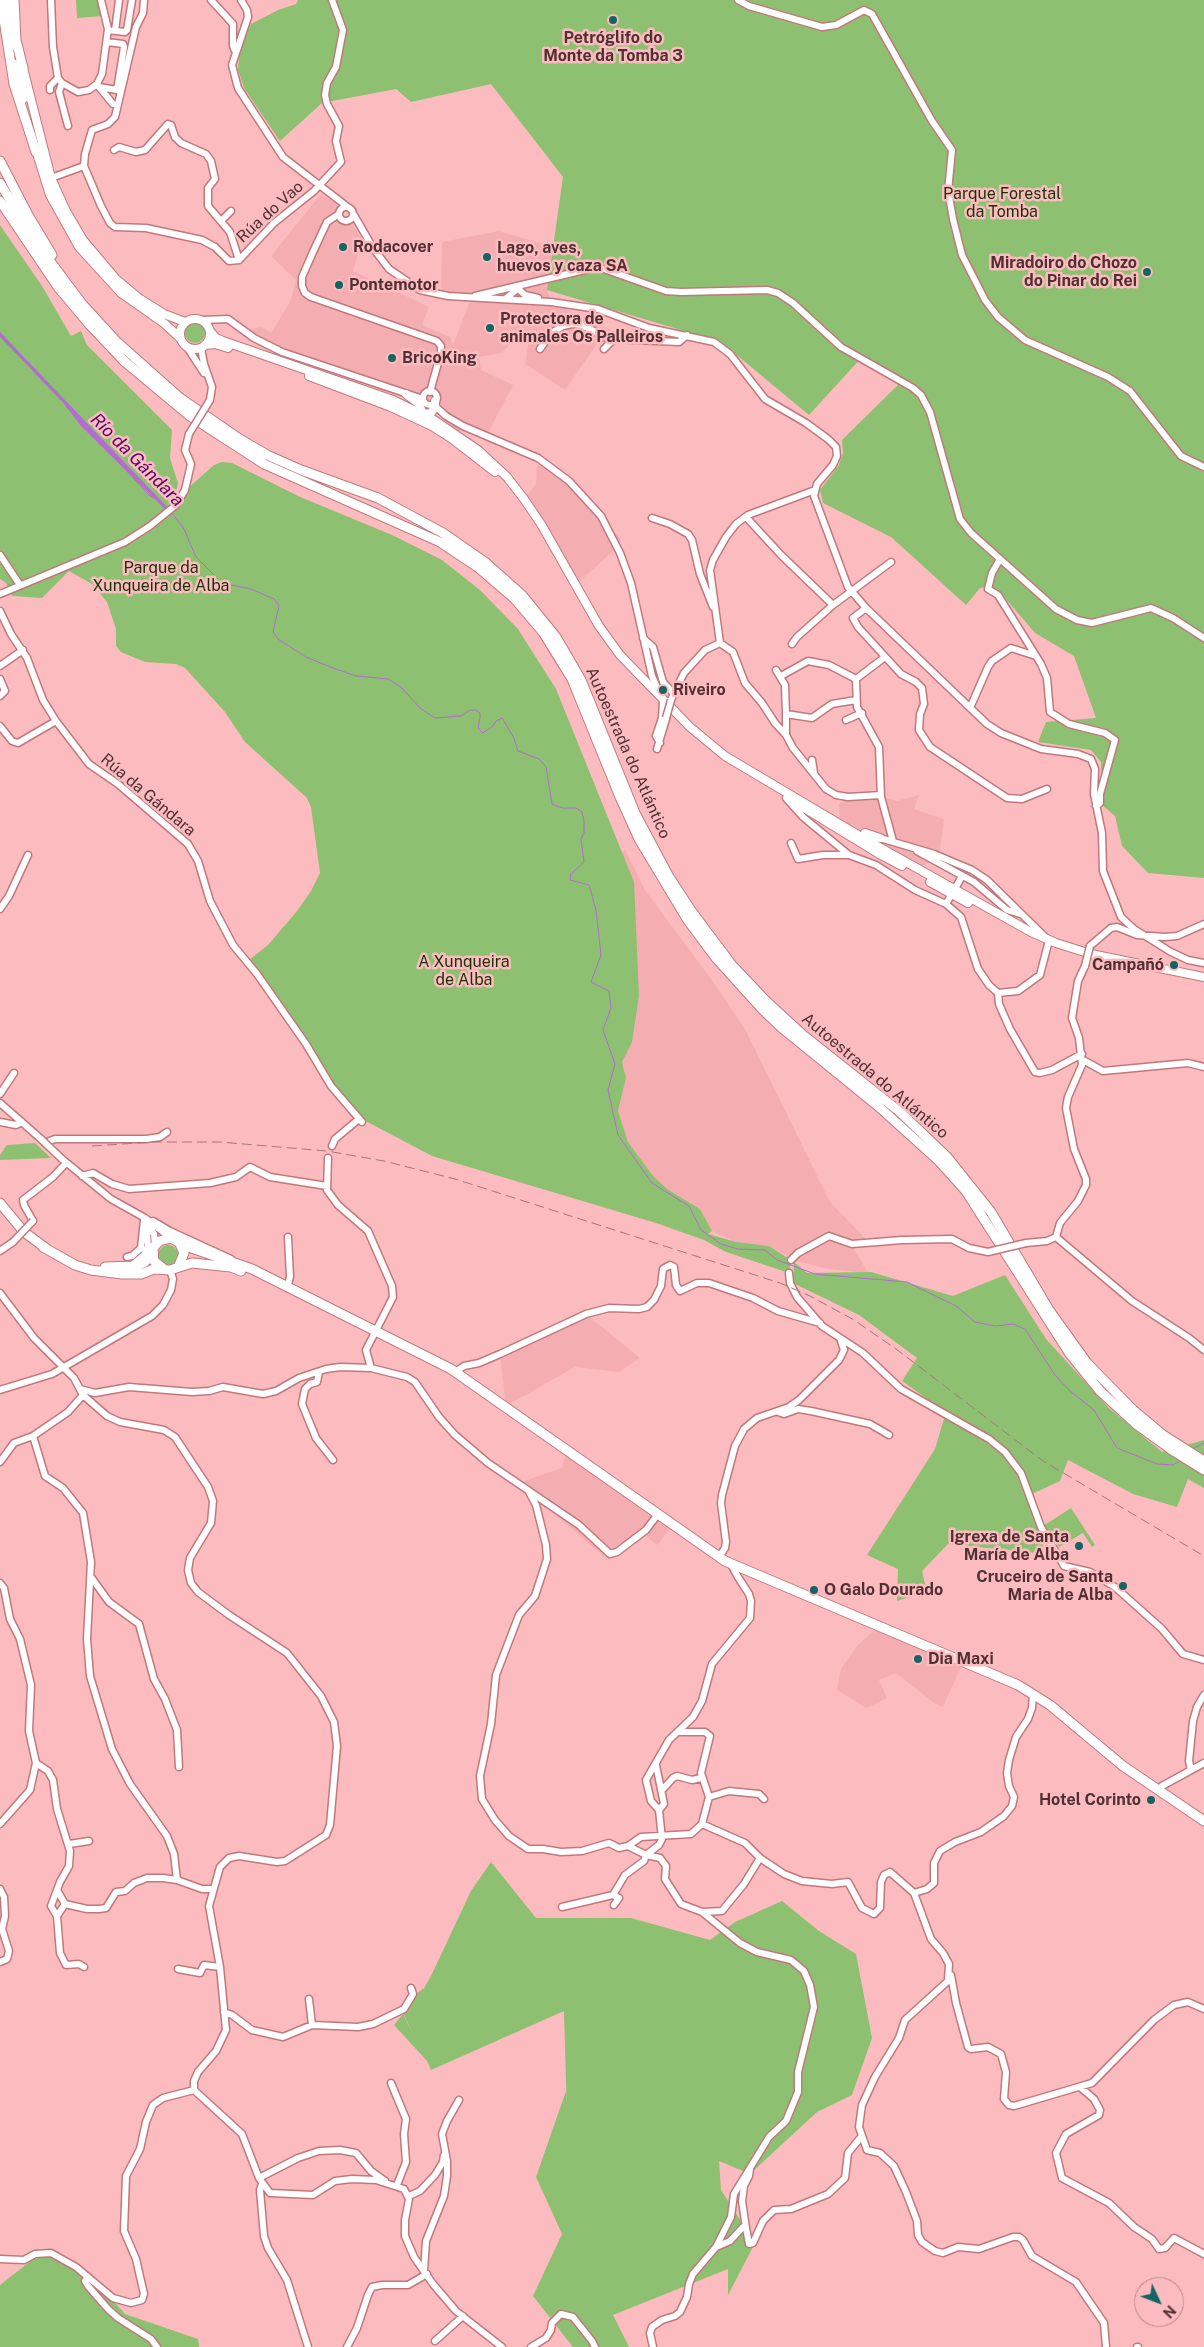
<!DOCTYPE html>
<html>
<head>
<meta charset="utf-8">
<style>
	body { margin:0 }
	#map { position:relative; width:1204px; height:2347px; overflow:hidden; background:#fcbcbf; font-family:"Public Sans",sans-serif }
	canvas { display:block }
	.north { position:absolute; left:1134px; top:2277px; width:50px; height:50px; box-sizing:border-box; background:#fcbcbf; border:1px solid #b78487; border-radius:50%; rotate:133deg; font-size:14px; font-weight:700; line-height:20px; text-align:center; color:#503033 }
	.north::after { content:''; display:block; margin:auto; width:18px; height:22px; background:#146464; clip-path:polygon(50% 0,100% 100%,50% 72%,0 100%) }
</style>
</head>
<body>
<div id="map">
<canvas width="1204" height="2347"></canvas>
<div class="north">N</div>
</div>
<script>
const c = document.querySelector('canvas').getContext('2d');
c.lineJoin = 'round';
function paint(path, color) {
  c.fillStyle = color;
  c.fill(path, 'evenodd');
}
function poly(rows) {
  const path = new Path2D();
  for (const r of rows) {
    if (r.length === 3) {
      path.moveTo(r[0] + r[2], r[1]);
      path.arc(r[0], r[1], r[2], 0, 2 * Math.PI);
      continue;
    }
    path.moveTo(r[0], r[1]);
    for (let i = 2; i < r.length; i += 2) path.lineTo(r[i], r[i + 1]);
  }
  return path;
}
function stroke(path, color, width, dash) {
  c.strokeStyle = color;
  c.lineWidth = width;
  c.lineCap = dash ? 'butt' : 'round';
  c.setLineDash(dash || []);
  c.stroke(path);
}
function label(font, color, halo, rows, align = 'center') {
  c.font = font + ' "Public Sans",sans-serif';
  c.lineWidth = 5;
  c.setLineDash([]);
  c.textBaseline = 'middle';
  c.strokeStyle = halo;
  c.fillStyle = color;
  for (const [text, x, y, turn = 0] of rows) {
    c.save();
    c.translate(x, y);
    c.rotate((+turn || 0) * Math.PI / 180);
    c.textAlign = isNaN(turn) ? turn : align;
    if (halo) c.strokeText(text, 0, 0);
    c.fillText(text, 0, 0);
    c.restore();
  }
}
paint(poly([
	[321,194,335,203,357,231,362,241,353,271,429,307,422,325,450,337,453,345,471,298,441,295,442,242,499,231,553,247,547,290,551,302,615,332,611,345,599,341,565,390,525,364,529,341,522,331,502,353,479,357,481,370,513,385,487,435,463,426,458,434,435,406,264,343,250,329,262,327,271,333,290,302,296,280,271,256],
	[541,460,566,479,607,526,621,538,617,547,576,585,524,499,536,484,537,467],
	[919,795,914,809,944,819,939,856,925,865,911,865,840,822,839,804,851,797,881,797,897,801],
	[625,849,645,890,714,983,745,1029,830,1202,870,1243,852,1245,868,1273,828,1269,797,1261,769,1246,736,1242,712,1231,700,1209,667,1189,653,1176,628,1142,618,1111,626,1078,617,1035,617,861],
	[586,1314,640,1358,619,1372,575,1367,506,1406,500,1354],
	[567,1449,673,1525,657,1545,645,1535,608,1560,519,1483,562,1468],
	[879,1626,963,1662,943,1707,934,1703,896,1673,879,1680,887,1698,866,1708,837,1690,841,1669,857,1646]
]), '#f4aeb2');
paint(poly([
	[76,0,98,0,103,16,77,18],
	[298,0,1204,0,1204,878,1148,873,1122,846,1115,816,1102,805,1101,762,1091,750,1038,742,1046,722,1096,718,1074,656,1035,633,1006,599,991,587,980,588,966,605,891,537,823,503,820,490,839,465,843,453,842,440,903,380,863,356,809,415,721,342,547,290,563,177,491,84,411,102,396,89,322,103,280,141,244,88,238,69,240,50,251,24,278,10,296,4],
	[0,225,42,286,71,336,81,331,87,345,172,430,170,458,178,483,175,496,179,496,214,465,222,462,232,463,298,496,392,535,442,560,480,590,518,629,556,689,634,882,639,996,632,1042,622,1062,626,1078,618,1111,628,1142,653,1176,667,1189,700,1209,712,1231,708,1234,736,1242,769,1246,791,1260,789,1273,726,1252,704,1240,656,1223,432,1156,360,1118,334,1087,249,960,268,945,297,911,311,891,320,873,311,807,307,798,245,742,225,712,185,668,176,664,145,662,121,652,116,646,116,629,107,602,92,584,69,571,42,598,12,596,6,583,0,579],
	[195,333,10],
	[35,1143,51,1158,0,1160,0,1155,7,1145],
	[168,1255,10],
	[794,1262,807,1273,871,1272,953,1296,1005,1275,1046,1339,1109,1408,1162,1452,1204,1440,1204,1488,1188,1479,1177,1507,1133,1494,1068,1460,1060,1481,1032,1494,1045,1554,948,1544,922,1571,927,1592,897,1601,898,1569,867,1555,935,1449,946,1412,902,1381,917,1358,859,1315,793,1283],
	[1071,1508,1095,1545,1092,1547,1083,1533,1059,1547,1043,1526],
	[491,1862,536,1918,631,1918,710,1940,735,1922,782,1901,819,1931,856,1954,872,2038,852,2095,817,2112,750,2174,719,2161,721,2190,755,2243,728,2295,728,2269,613,2315,629,2347,573,2347,533,2296,562,2234,536,2177,566,2091,567,2116,564,2011,431,2070,427,2061,394,2025,403,2014,414,2036,400,2006,424,1988,431,1976,471,1891],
	[45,2250,86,2270,125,2314,198,2339,199,2347,0,2347,0,2285]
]), '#8dc071');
paint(poly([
	[0,332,168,508,166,510,81,426,61,400,0,337]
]), '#b46bd2');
stroke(poly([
	[36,374,61,400],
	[123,467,149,495,156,499],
	[172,513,184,529,196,557,222,583,251,589,274,599,279,606,273,632,278,639,306,657,333,668,356,676,388,679,401,687,420,708,435,718,461,716,470,710,476,710,480,713,480,718,478,728,483,733,493,726,496,721,502,718,514,738,518,751,539,759,546,767,552,804,562,808,576,808,582,812,584,821,584,833,581,839,584,862,571,874,570,880,589,885,596,910,601,955,591,982,609,991,611,1008,603,1030,615,1064,608,1090,618,1135,652,1183,689,1206,701,1230,721,1244,738,1249,765,1250,777,1260,815,1274,907,1282,956,1306,975,1322,995,1326,1013,1324,1025,1329,1055,1375,1070,1391,1094,1410,1117,1448,1157,1464,1173,1465,1178,1462],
	[1194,1448,1204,1443]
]), '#b46bd2', 1);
const minor = poly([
	[51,0,53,47,58,78,62,83,78,92,89,90,97,84,102,74,108,29,101,0],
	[211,0,233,24,233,46,235,51],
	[241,0,247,10,248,17,232,65,238,88,283,157,349,208],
	[738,0,749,6,822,27,836,25,864,10,872,14,932,121,952,150,948,191,953,219,962,255,985,300,998,317,1025,340,1108,377,1130,391,1181,456,1204,467],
	[108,30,125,32,127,30,132,0],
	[115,31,119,0],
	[62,83,59,92,68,126],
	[99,87,117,90,124,47,123,44,107,42],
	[99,87,113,104],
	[50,90,50,86,58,78],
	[114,150,119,147,136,152,145,150,168,124,171,125,175,137,181,143,206,154,211,161,215,179,208,188,208,206,230,232,239,260],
	[84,166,85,154,92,130,108,124,115,117,136,27,143,13,144,0],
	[51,178,84,166,101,206,110,223,115,227,146,228,202,240,215,247,229,261,239,260],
	[346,214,7],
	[339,214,327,222,313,252,302,277,302,286,305,293,311,297,437,341,441,346,441,352,430,392],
	[354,215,373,248,389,269,420,290,448,296,551,302,598,309,649,328,714,342,730,354,765,399,806,423,828,439,836,447,837,456,833,465,817,484,814,496,848,587,866,608,987,724,1001,733,1041,749,1078,754,1091,759,1095,769,1094,794,1102,833,1103,871,1121,917,1134,929,1171,952,1188,960,1204,963],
	[221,221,231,211],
	[239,260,274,223,314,191,341,162,336,141,339,126,327,104,325,95,327,83,336,67,343,30,332,0],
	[517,288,525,295,538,298],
	[475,296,593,268,604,269,666,291,681,292,767,290,778,293,793,303,841,347,913,388,921,395,930,412,960,519,971,533,1056,609,1077,620,1092,623,1151,608,1173,618,1204,638],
	[505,299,521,286],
	[202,320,228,319,254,338,282,352,423,399],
	[187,347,204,373],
	[201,348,204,364,212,387,210,400],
	[540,349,551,333,563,326,572,324,582,325,609,339,614,339],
	[604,349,614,339,679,342,687,335],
	[430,398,7],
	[435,406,446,416,463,426,538,458,569,481,601,516,620,553,631,583,652,676,663,701,662,718,656,736,660,743],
	[746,517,781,555,833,605],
	[652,518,670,524,688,534,692,540,700,574,713,607],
	[0,555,20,585],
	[1000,559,992,573,988,589,998,595,1041,664,1047,678,1050,712,1069,724,1105,733,1115,740,1100,794,1100,803,1096,806],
	[0,594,125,542,150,526,176,505,185,490,191,464,185,450,189,434],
	[866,608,853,618,858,627,901,674,916,682,922,688,924,704,920,714,919,730,930,747,1007,798,1022,799,1047,789],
	[0,611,11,634,27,658,43,700,56,721,89,764,118,784,188,844,198,861,210,901,233,945,257,974,306,1044,331,1086,362,1122],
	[643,638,653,647,663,682,674,694],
	[720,643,710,570,713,560,726,537,736,524,748,515,815,490],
	[792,644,797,637,833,605,891,562],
	[0,666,23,650],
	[776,670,785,685,786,714],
	[781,676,808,661,829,665,856,679,885,657],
	[0,679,5,691,0,696],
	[856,679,857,707,879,747,881,797,893,841],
	[671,700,684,673,705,650,720,643,733,652,745,683,762,703,775,723,786,735,786,714,812,718,832,704,856,700],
	[970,708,988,667,992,661,1011,648,1036,656],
	[846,720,862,713],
	[0,726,12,741,18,743,56,721],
	[786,735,793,748,826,789,836,795,848,797,881,795],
	[657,749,666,719],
	[812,760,814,773],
	[786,798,803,817,849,855,876,865,915,890,946,904],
	[880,838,934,854,972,870,987,880,1045,937],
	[791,843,798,859,823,855,849,855],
	[917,851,974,882,1007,910,1020,914],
	[956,887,962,876],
	[950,897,946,904,961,917,978,969,989,985,998,993],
	[0,909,9,896,28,855],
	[1048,944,1040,975,1018,991,998,993,999,1004,1010,1029,1035,1072,1040,1073,1052,1070,1082,1054],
	[1090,946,1111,928,1117,927,1137,935,1165,937,1177,936,1204,924],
	[1083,1060,1103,1071,1188,1063,1204,1067],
	[0,1094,14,1073],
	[0,1103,41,1139],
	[0,1122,16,1125,22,1122],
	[45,1143,55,1139,146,1139,160,1137,167,1132],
	[332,1146,335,1139,359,1119],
	[328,1158,327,1190,338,1205,368,1231,392,1286,393,1297,366,1350,371,1368],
	[62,1159,111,1199,145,1218,171,1238],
	[82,1176,93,1173,112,1184,129,1189,210,1183,236,1177,250,1167,270,1177,327,1186],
	[33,1221,24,1205,23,1200,53,1177,66,1163],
	[153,1221,170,1231,231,1259],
	[148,1225,154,1234,155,1245],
	[1056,1237,1132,1301,1189,1338,1204,1350],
	[1026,1243,1047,1241,1056,1237,1060,1223,1078,1201,1086,1185,1086,1179,1074,1149,1066,1108,1068,1097,1082,1065,1079,1038,1072,1018,1078,981,1085,966],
	[0,1251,13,1242],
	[127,1257,132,1256,141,1248,144,1220],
	[791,1260,798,1253,829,1236,852,1244,902,1240,952,1239,969,1248,988,1252],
	[133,1264,144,1255,148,1246,146,1222],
	[789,1273,790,1283,797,1297,822,1326,863,1353,901,1389,989,1439,1005,1452,1021,1473,1041,1527,1064,1566,1090,1572,1115,1587,1162,1629,1183,1654,1204,1660],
	[287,1288,290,1277,288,1237],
	[0,1293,34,1338,74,1378,83,1395,107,1416,120,1422,164,1430,175,1437,208,1487,213,1501,211,1523,190,1558,188,1570,191,1583,198,1592,229,1615,287,1653,321,1696,334,1722,337,1746,330,1825,326,1835,285,1861,277,1862,239,1856,229,1858,220,1867,209,1906,220,1967,226,2030,216,2051,198,2072,194,2081,194,2090,242,2134,259,2178,270,2193,313,2195,335,2181,352,2179,376,2180,404,2189,409,2199,405,2220,405,2236,414,2257,433,2284,456,2311,502,2347],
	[319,1372,317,1382,310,1384,305,1389,302,1404,316,1438,333,1460],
	[455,1372,464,1366,479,1363,500,1354,586,1314,609,1308,639,1309,647,1307,654,1300,661,1286,663,1269,670,1265,674,1267,676,1285,680,1291,697,1283,709,1283,753,1298,778,1311,820,1323],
	[80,1389,95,1393,129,1387,192,1392,209,1391,223,1387,263,1394,276,1391,299,1378,326,1369,340,1367,371,1368,407,1377,415,1382,439,1417,455,1435,488,1463,579,1525,610,1554,617,1552,646,1530,658,1514],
	[0,1390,52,1374,152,1316,163,1305,171,1290,173,1279,170,1270],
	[778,1412,784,1414,798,1409,811,1411,870,1424,889,1435],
	[33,1436,45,1476,63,1488,83,1513,91,1562,87,1639,90,1676,112,1749,130,1784,167,1836,174,1854,177,1880],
	[0,1462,14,1443,33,1436,68,1412,83,1395],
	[528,1490,536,1505,546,1545,547,1559,535,1596,519,1615,496,1675,491,1724,480,1776,482,1799,495,1820,509,1836,528,1849,543,1849,561,1852,582,1851,609,1843,619,1848,628,1846,641,1837,691,1834,702,1824,709,1797,701,1773,710,1736,705,1732,679,1732],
	[719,1557,725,1548,726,1542,721,1503,722,1495,735,1446,744,1429,757,1418,789,1407,799,1400,839,1360,844,1350,841,1341],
	[91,1577,109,1602,139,1624,154,1679,165,1699,177,1730,179,1767],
	[0,1583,4,1588,10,1619,20,1639,31,1685,29,1731,36,1763,30,1790,0,1824],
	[1033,1694,1032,1708,1028,1719,1016,1737,1009,1760,1007,1773,1009,1786,1014,1797,1012,1806,1004,1816,981,1832,955,1842,940,1851,934,1863,934,1883,927,1889,914,1893,931,1939,943,1953,949,1964,948,1981,905,2020,899,2038,875,2077,862,2105,859,2127,867,2150,880,2153,894,2166,906,2192,917,2221,918,2235,922,2242,935,2251,943,2253,958,2247,979,2249,1013,2237,1019,2237,1023,2240,1032,2256,1076,2282,1104,2323,1106,2347],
	[36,1763,48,1771,53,1780,57,1809,70,1851,69,1866,60,1882,51,1906,57,1916],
	[656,1765,664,1804,659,1810],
	[1191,1770,1189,1761,1193,1721,1197,1707,1204,1695],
	[1162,1786,1204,1763],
	[662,1790,673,1778,677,1776,692,1780,701,1778],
	[709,1797,729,1791,759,1794,764,1799],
	[702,1824,745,1843,760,1858,784,1874,802,1881,832,1884,848,1882,862,1908,874,1914,880,1908,881,1882,884,1875,890,1872,914,1893],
	[69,1844,89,1841],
	[628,1846,646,1855,660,1858,666,1866,665,1879,681,1904,702,1912,722,1911,744,1884,760,1858],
	[0,1889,4,1897,5,1916,2,1929,9,1951,7,1959,0,1962],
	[57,1890,65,1904,87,1909,99,1909,106,1908,116,1892,125,1891,134,1883,147,1878,163,1878,177,1880,202,1889,213,1889],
	[613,1895,619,1898,614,1905],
	[65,1904,57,1916,60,1953,66,1965,79,1964,84,1967],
	[562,1907,613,1895,625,1875,644,1861,646,1855,659,1845,662,1839,659,1810,651,1801,646,1780,669,1740,693,1717,702,1701,712,1664,750,1618,751,1601,749,1594,738,1577,731,1564],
	[702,1912,740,1943,757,1952,791,1960,804,1971,810,1985,814,2007,798,2072,798,2092,786,2121,769,2137,734,2194,731,2217,716,2247],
	[178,1969,200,1973,204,1965,220,1967],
	[951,1975,956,2003,968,2047,971,2049,988,2047,1001,2054,1006,2072,1004,2099,1009,2105,1014,2106,1092,2083,1154,2020,1174,2005,1188,2002,1204,2009],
	[309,1999,312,2025],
	[224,2012,232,2015,252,2030,283,2037,312,2025,358,2027,373,2024,404,2009,413,1994,411,1988],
	[391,2083,406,2119,404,2134,406,2162,397,2185],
	[1080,2087,1094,2099,1100,2110,1099,2115,1066,2134,1056,2153,1062,2178,1109,2203,1134,2227,1152,2239,1159,2249,1165,2248,1174,2238,1204,2254],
	[259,2178,298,2158,319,2151,340,2150,356,2153,371,2171,385,2181],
	[262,2184,260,2190,264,2236,268,2248,287,2280,308,2347],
	[409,2196,420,2191,435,2175,443,2162,444,2155],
	[746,2228,742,2201,744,2186,749,2176,750,2169],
	[0,2259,24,2260,35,2254,51,2253,76,2267,113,2298,131,2303,142,2300,144,2294,136,2259,124,2231,126,2176,140,2149,146,2122,153,2105,163,2098,194,2090],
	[424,2271,426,2241,444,2196,447,2176,447,2161,442,2134,447,2121,459,2100],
	[87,2277,85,2281,88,2286,108,2309,118,2318,151,2339,157,2347],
	[435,2341,463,2316],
	[347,2347,357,2328,368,2295,372,2287,382,2285,408,2285,427,2274],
	[531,2347,546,2338,551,2330,552,2323,561,2314,573,2317,592,2341,595,2347],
	[653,2347,650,2333,652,2327,662,2320,675,2316,680,2312,687,2297,689,2284,693,2274,716,2247,730,2241,743,2227,746,2228,749,2244,753,2243,763,2221,774,2210,791,2209,828,2194,845,2178,848,2153,861,2137],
	[1137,2347,1138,2347]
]);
const major = poly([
	[9,0,12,45],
	[15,64,23,99],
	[22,64,51,178,66,211,83,240,116,279,140,299,164,314,185,322],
	[35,147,50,195,79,247,121,293,165,324,180,338],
	[195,334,15],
	[210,331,216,338,223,341,393,400,434,420,478,450,507,477,524,499,541,524,599,626,620,655,690,727,725,756,863,838,1031,932,1056,943,1091,954,1204,977],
	[205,345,215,344,228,348],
	[309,376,391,407,432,426,451,438,495,472],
	[406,394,418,403,424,415],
	[424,414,431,413,435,407,435,401],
	[791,800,881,855,902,866],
	[864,840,865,833,880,838],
	[930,882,968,903]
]);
const highway = poly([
	[1,0,14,84,36,152],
	[14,0,16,40,23,68],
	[0,161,28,215,52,255],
	[0,183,37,244,82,304,116,341,180,398,238,438,267,455,301,470,378,498,443,533,486,563,522,595,556,637,581,680,635,813,669,877,692,912,731,964,766,1001,803,1035,900,1112,947,1157,991,1212,1049,1310,1087,1363,1133,1410,1163,1435,1204,1461],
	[0,201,58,287,90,325,124,361,190,416,264,464,440,542,479,568,514,598,543,632,572,679,620,797,639,839,687,919,716,958,764,1011,782,1028,878,1106,939,1161,966,1191,1070,1354,1100,1391,1136,1424,1175,1452,1204,1470],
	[0,1203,24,1232,47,1249],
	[179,1242,184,1253,179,1265],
	[43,1247,75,1265,91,1270,122,1274,141,1274,154,1269,170,1270,192,1263,231,1267,241,1271],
	[105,1267,137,1266,145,1262,152,1254],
	[164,1269,154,1261,153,1248,159,1241,171,1238,186,1246,252,1269,451,1369,725,1561,1018,1685,1050,1705,1123,1766,1204,1821]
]);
stroke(minor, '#c1787d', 9);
stroke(major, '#c1787d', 10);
stroke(highway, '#c1787d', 11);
stroke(minor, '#fff', 6);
stroke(major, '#fff', 8);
stroke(highway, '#fff', 9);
stroke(poly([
	[92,1146,153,1142,220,1142,327,1151,384,1161,455,1179,780,1283,810,1296,854,1320,896,1349,1043,1461,1204,1556]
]), '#a67679', 1, [10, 5]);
const minorBridge = poly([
	[189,434,210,400],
	[666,718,671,700],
	[1085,966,1090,946],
	[41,1139,62,1159],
	[13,1242,33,1221],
	[988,1252,1026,1243]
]);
stroke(minorBridge, '#c1787d', 9, []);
stroke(minorBridge, '#fff', 6);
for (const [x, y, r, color] of [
	[613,20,5,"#146464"],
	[343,247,5,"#146464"],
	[487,257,5,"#146464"],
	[1147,272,5,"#146464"],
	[339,285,5,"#146464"],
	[490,328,5,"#146464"],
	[392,358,5,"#146464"],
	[663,690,5,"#146464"],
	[1174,965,5,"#146464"],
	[1079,1546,5,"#146464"],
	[1123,1586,5,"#146464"],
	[814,1590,5,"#146464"],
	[918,1659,5,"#146464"],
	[1151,1800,5,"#146464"]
]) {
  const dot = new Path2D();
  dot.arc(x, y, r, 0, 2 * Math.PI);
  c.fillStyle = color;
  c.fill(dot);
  stroke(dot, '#fcbcbf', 2);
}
label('bold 16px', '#503033', '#fcbcbf', [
	["Petróglifo do",613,38,"center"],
	["Monte da Tomba 3",613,56,"center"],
	["Rodacover",353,247],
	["Lago, aves,",497,248],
	["huevos y caza SA",497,266],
	["Miradoiro do Chozo",1137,263,"right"],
	["do Pinar do Rei",1137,281,"right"],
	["Pontemotor",349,285],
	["Protectora de",500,319],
	["animales Os Palleiros",500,337],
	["BricoKing",402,358],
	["Riveiro",673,690],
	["Campañó",1164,965,"right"],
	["Igrexa de Santa",1069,1537,"right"],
	["María de Alba",1069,1555,"right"],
	["Cruceiro de Santa",1113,1577,"right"],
	["Maria de Alba",1113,1595,"right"],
	["O Galo Dourado",824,1590],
	["Dia Maxi",928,1659],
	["Hotel Corinto",1141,1800,"right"]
], 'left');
label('16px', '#173204', '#fcbcbf', [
	["Parque Forestal",1002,194],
	["da Tomba",1002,212],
	["Parque da",161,568],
	["Xunqueira de Alba",161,586],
	["A Xunqueira",464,962],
	["de Alba",464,980]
]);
label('16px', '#503033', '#fcbcbf', [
	["Rúa do Vao",270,212,-42],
	["Autoestrada do Atlántico",628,753,66],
	["Rúa da Gándara",148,795,40],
	["Autoestrada do Atlántico",875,1076,40]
]);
label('italic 18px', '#540a6c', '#fcbcbf', [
	["Río da Gándara",137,460,45]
]);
</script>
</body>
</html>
